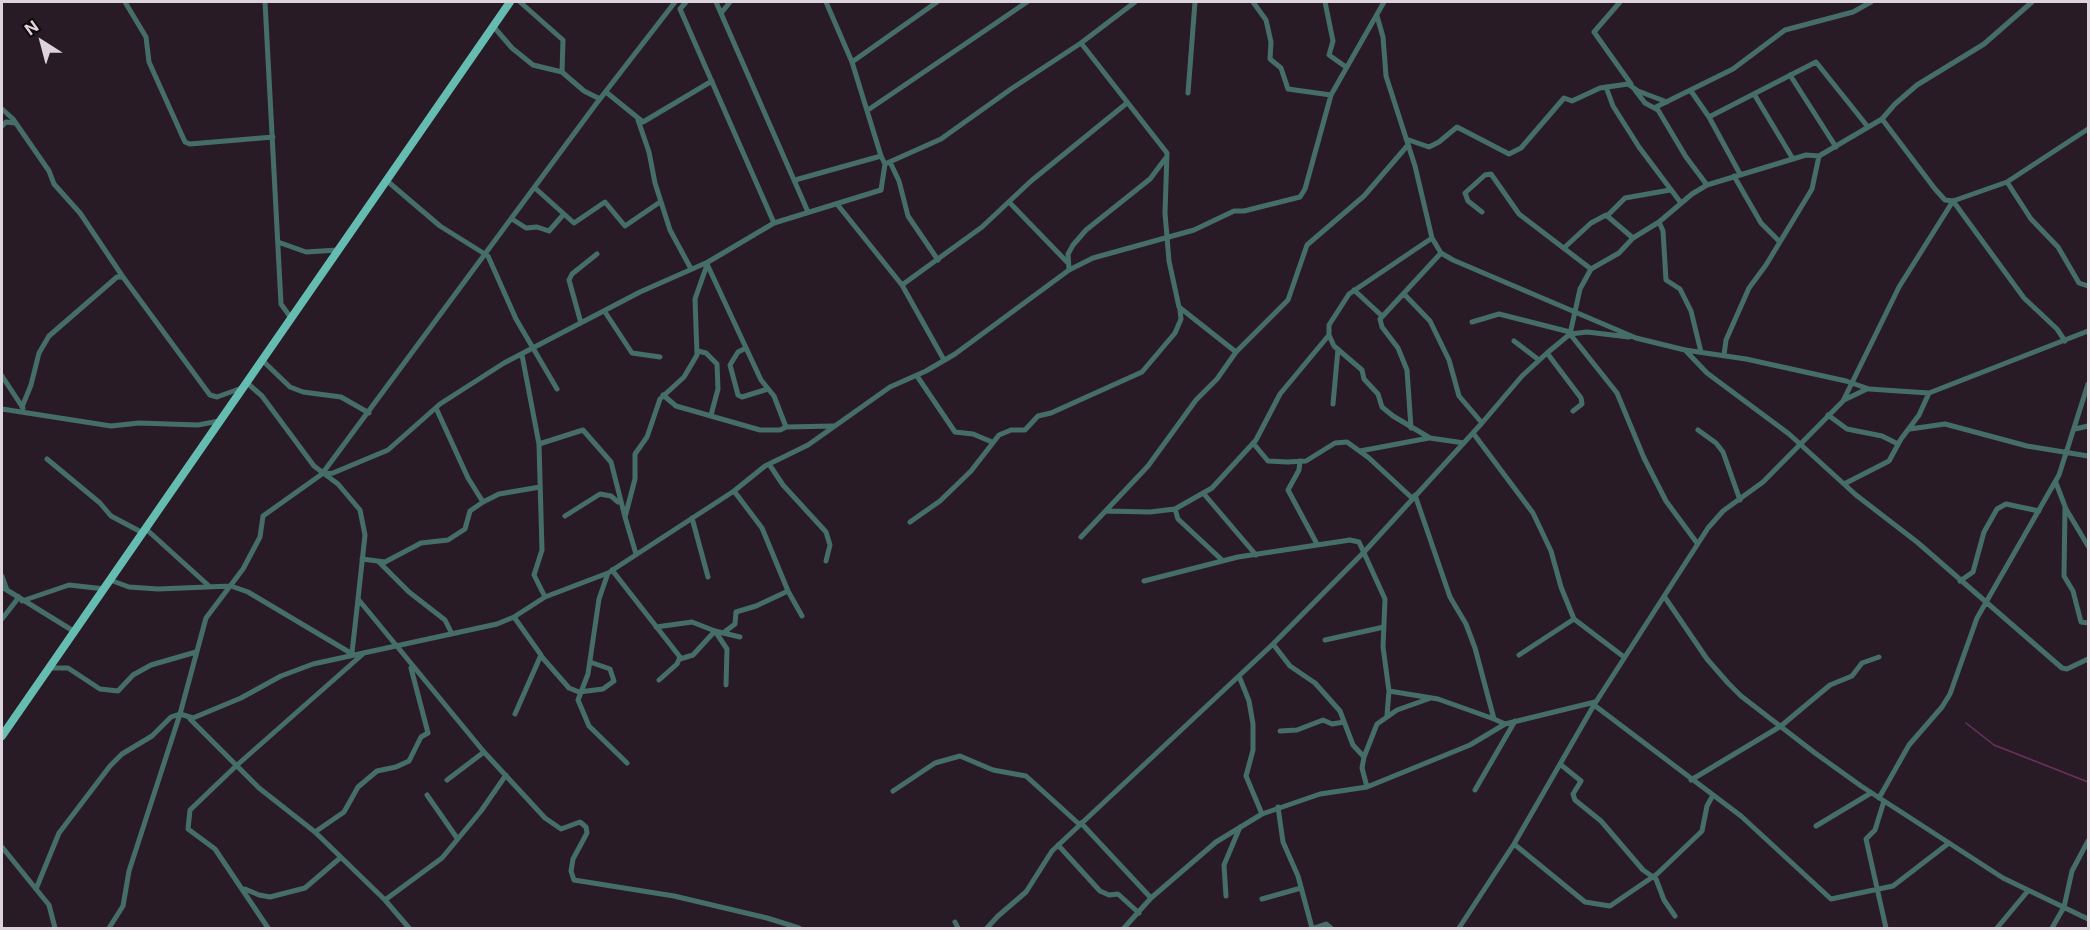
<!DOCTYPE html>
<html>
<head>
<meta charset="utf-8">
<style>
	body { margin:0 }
	#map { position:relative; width:2090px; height:930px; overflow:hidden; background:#291b26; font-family:Inter,sans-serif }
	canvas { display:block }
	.frame { position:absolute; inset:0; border:3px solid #ddd3da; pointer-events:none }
	.north { position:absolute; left:12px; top:12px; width:60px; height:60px; -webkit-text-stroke:4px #0e080c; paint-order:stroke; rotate:324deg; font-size:16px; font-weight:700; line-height:24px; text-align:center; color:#ddd3da }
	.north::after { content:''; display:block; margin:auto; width:21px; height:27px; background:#ddd3da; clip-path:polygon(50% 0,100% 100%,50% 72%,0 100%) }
</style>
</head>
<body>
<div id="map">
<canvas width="2090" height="930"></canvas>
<div class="frame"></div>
<div class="north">N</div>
</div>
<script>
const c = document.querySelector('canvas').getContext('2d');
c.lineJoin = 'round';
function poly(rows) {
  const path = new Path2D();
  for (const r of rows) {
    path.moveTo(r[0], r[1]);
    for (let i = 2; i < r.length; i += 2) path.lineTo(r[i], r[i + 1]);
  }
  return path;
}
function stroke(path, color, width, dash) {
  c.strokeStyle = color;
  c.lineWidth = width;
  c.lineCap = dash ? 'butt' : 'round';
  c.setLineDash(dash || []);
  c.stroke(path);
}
stroke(poly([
	[1966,723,1994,745,2088,782]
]), '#6a315e', 1.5);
stroke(poly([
	[125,2,146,37,149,62,185,142,190,144,273,137],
	[265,2,281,304,291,318],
	[520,2,563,40,562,72],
	[686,2,680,9,774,223],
	[716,2,808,212],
	[826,2,852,62,881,156],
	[1253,2,1266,20,1271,42,1270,59,1281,68,1288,89,1331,95],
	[1325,2,1333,41,1329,55,1346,67],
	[1620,2,1594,32,1631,84],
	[722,12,730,2],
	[1377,16,1383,37,1386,76,1415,166,1432,238,1441,253,1453,260,1636,338,1685,350,1746,359,1846,381,1869,389,1929,393,2088,331],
	[493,26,512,48,533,65,562,72,584,91,600,99],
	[1081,43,1167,153,1165,213,1169,261,1179,307,1236,352],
	[852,62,937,2],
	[1790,75,1836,147],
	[1606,87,1613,106,1639,147,1681,203],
	[1635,90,1645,103,1658,110,1686,157,1707,185],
	[1691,91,1709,117,1740,174],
	[606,92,643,122,712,81],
	[1188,93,1195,2],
	[1754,94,1793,159],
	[1656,107,1733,69,1785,30,1853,12,1871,2],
	[2,109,13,119,49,171,54,184,80,213,123,277],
	[868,110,1027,2],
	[1709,117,1816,62,1868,127],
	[1882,119,1895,104,1917,85,1984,44,2032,2],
	[638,120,649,152,655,183,670,230,690,267],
	[2,126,6,122,15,123],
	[1406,139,1429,147,1439,142,1457,127,1509,154,1521,148,1564,98,1572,101,1600,88,1628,84,1638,91,1667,102],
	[890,162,899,181,908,216,938,260],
	[885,164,941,139,1011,89,1081,43,1135,2],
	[1734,176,1761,223,1780,242],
	[386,180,440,226,488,256,516,319,557,389],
	[2007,182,2031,219,2058,247,2079,283,2088,286],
	[535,188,574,223,605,202,625,226,660,202],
	[1953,201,2024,298,2057,329,2065,341],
	[1009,202,1067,262],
	[837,204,902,285,944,360],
	[1482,212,1468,201,1465,193,1485,175,1491,174,1519,214,1591,269],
	[1608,215,1625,198,1670,190],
	[512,219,526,228,537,227,549,231,563,215],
	[1659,222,1663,231,1666,280,1680,289,1691,311,1701,352],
	[1432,238,1349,294,1329,325,1329,335,1334,346,1362,370,1364,379,1378,394,1382,407,1393,416,1430,438,1464,443],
	[278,242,306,252,338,250],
	[1565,247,1591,223,1606,215,1633,238],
	[707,264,761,380,774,396,786,427],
	[1069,270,1068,254,1073,245,1086,230,1150,179,1165,159],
	[902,285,982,227,1031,181,1127,103],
	[1354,290,1382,316],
	[1405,295,1430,321,1449,360,1459,396,1482,423],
	[605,312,632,353,660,357],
	[1472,322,1499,314,1570,332],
	[581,323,569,280,572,274,597,254],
	[1514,341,1539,360],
	[746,348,738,352,730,365,738,395,742,397,768,389],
	[1685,350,1707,373,1789,434,1856,495,1917,542,2062,668,2067,669,2088,659],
	[698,351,706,353,717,364,718,389,711,415],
	[1547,353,1581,398,1582,404,1573,411],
	[522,355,539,444,542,550,534,575,545,597],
	[1724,355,1726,340,1749,288,1766,265,1812,189,1819,156],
	[262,360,290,387,303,392,341,397,369,413],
	[2,376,23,408],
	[917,376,955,432,973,434,992,442],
	[246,382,262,396,314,466,338,484,360,510,365,535,358,599,484,752,545,818,561,829,580,822,586,827,587,833,573,859,571,871,574,880,674,896,767,918,799,928],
	[663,395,676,406,760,430,780,430,786,427,834,426],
	[1844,399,1899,287,1953,201],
	[1333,404,1338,349],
	[22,407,31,385,39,353,49,336,117,277,123,277,210,395,217,397,242,388],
	[436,408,468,478,483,502],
	[2,409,111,426,139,423,198,425,219,421],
	[1828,415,1847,429,1882,436,1898,444],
	[1411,428,1407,370,1398,348,1382,327,1380,319,1441,253],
	[1910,429,1945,424,2027,446,2088,456],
	[2075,429,2088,426],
	[1698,430,1716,443,1723,452,1740,500],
	[1473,433,1533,513,1551,551,1561,587,1574,619,1624,657],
	[1253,443,1268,461,1287,462,1306,461,1335,443,1347,442,1369,458,1412,498],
	[539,444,583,430,611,462,625,517],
	[1360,451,1429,438],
	[47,459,100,503,111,516,143,533],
	[1300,461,1299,470,1288,490,1317,544],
	[769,464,783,485,826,532,830,545,826,561],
	[325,474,333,473,388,450,440,404,504,363,640,292,708,262,774,223,881,190,885,164,881,156,795,180],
	[2056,483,2066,509,2088,546],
	[1844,484,1889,461,1901,439,1919,415,1929,393],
	[734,491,762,528,788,591,802,616],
	[1204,494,1256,555],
	[1415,495,1450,597,1466,624,1475,648,1494,719,1505,724],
	[2065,506,2064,576,2073,591,2081,622,2088,623],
	[1175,509,1178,519,1222,560],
	[1106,511,1150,512,1175,509,1212,488,1256,440,1280,394,1329,335],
	[565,516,600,494,611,496,618,502],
	[692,518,708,577],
	[910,522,940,501,971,471,999,435,1011,430,1025,430,1038,416,1051,413,1142,372,1175,333,1181,319,1180,310],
	[146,529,209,586],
	[1081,537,1148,466,1196,400,1217,379,1236,352,1288,300,1307,245,1364,196,1408,145],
	[1697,543,1666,501,1644,458,1617,393,1570,334,1580,289,1591,269,1619,253,1633,238,1659,222,1692,194,1707,185,1806,155,1819,156,1882,119,1935,189,1945,200,1953,201,2007,182,2088,129],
	[636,554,625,517,635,479,635,454,647,437,660,399,684,377,697,355,695,299,708,262],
	[362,559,385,562,421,543,448,540,465,529,470,511,483,502,499,494,540,487],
	[379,562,409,592,445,620,452,634],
	[612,570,680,657,677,664,659,680],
	[608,573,599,599,588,674,578,700,589,726,627,763],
	[2,576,7,590],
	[110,580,129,587,158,589,231,586,248,592,354,655],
	[1144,581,1238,557,1350,540,1359,542,1385,599,1383,647,1389,691,1387,715],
	[1960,581,1973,572,1984,532,1997,509,2006,504,2039,511],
	[2,587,75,632],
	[1664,596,1707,659,1728,683,1741,696,1815,753,1861,786,2003,878,2088,919],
	[22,601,69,585,105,589],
	[514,617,541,655,515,714],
	[2,619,19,597],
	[656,627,692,622,715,631,740,637],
	[723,633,735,624,736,612,756,606,788,591],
	[1325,640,1384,627],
	[1273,644,1290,666,1315,683,1340,711,1353,745,1364,757],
	[352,653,358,599],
	[1519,655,1574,619],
	[541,656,569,688,579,692,603,689,614,681,610,669,590,662],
	[680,659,693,655,715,631,727,649,726,685],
	[49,668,68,668,100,689,118,691,133,675,151,665,196,652],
	[1239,676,1249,701,1253,724,1253,750,1246,776,1262,814],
	[1389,691,1438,699,1494,719],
	[1594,705,1741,816,1831,899,1893,886,1949,843],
	[180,714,193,718,241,698,281,676,313,664,497,624,514,617,545,597,608,573,734,491,765,466,808,445,890,387,926,371,955,354,1069,270,1093,258,1194,230,1234,211,1244,211,1300,197,1305,189,1331,95,1384,2],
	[190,719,259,788,315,832,385,900,409,928],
	[1280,731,1297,730,1323,720,1332,724,1344,722],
	[1560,764,1581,781,1573,794,1575,800,1601,821,1643,870,1656,879,1664,900,1675,916],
	[447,780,484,752],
	[1691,780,1781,726,1830,685,1852,676,1862,663,1879,657],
	[1367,787,1362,768,1364,757,1377,724,1397,710,1431,698],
	[1475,790,1515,721],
	[893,791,935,763,960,756,993,770,1026,776,1079,824],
	[427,795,457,838],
	[1879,798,1909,745,1942,707,1950,694,1977,618,2059,475,2088,384],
	[1884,801,1875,830,1866,839,1886,928],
	[1278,807,1283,842,1298,876,1312,928],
	[1081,823,1151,898],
	[1816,826,1871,793],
	[315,832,344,812,358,787,377,771,396,767,409,761,421,737,428,733,411,668],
	[1514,844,1585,902,1610,906,1657,874,1702,831,1707,806,1713,795],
	[1058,845,1100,891,1109,895,1118,894,1139,913],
	[2,847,49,905,55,928],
	[36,889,59,833,110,766,122,754,152,736,171,717,180,714],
	[245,889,259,895,270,897,305,888,340,858],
	[1226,896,1224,865,1240,827],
	[1262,899,1301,888],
	[385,900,442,858,481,811,506,775],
	[955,922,958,928],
	[109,928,123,906,129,871,180,714,206,618,243,569,260,537,263,516,322,474,596,104,675,2],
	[268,928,215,849,188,829,190,810,236,766,364,653],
	[987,928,998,916,1026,892,1052,851,1273,644,1365,551,1482,423,1522,376,1547,353,1570,334,1587,332,1629,337],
	[1124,928,1151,898,1216,842,1262,814,1320,794,1367,787,1470,745,1505,724,1595,702],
	[1314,928,1326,924,1331,928],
	[1459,928,1514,844,1594,705,1708,528,1723,511,1763,482,1844,400,1867,389],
	[1997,928,2027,892],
	[2052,928,2064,907,2072,871,2088,841]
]), '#466e68', 5);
stroke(poly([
	[2,736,510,2]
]), '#65bcb1', 8);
</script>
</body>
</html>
